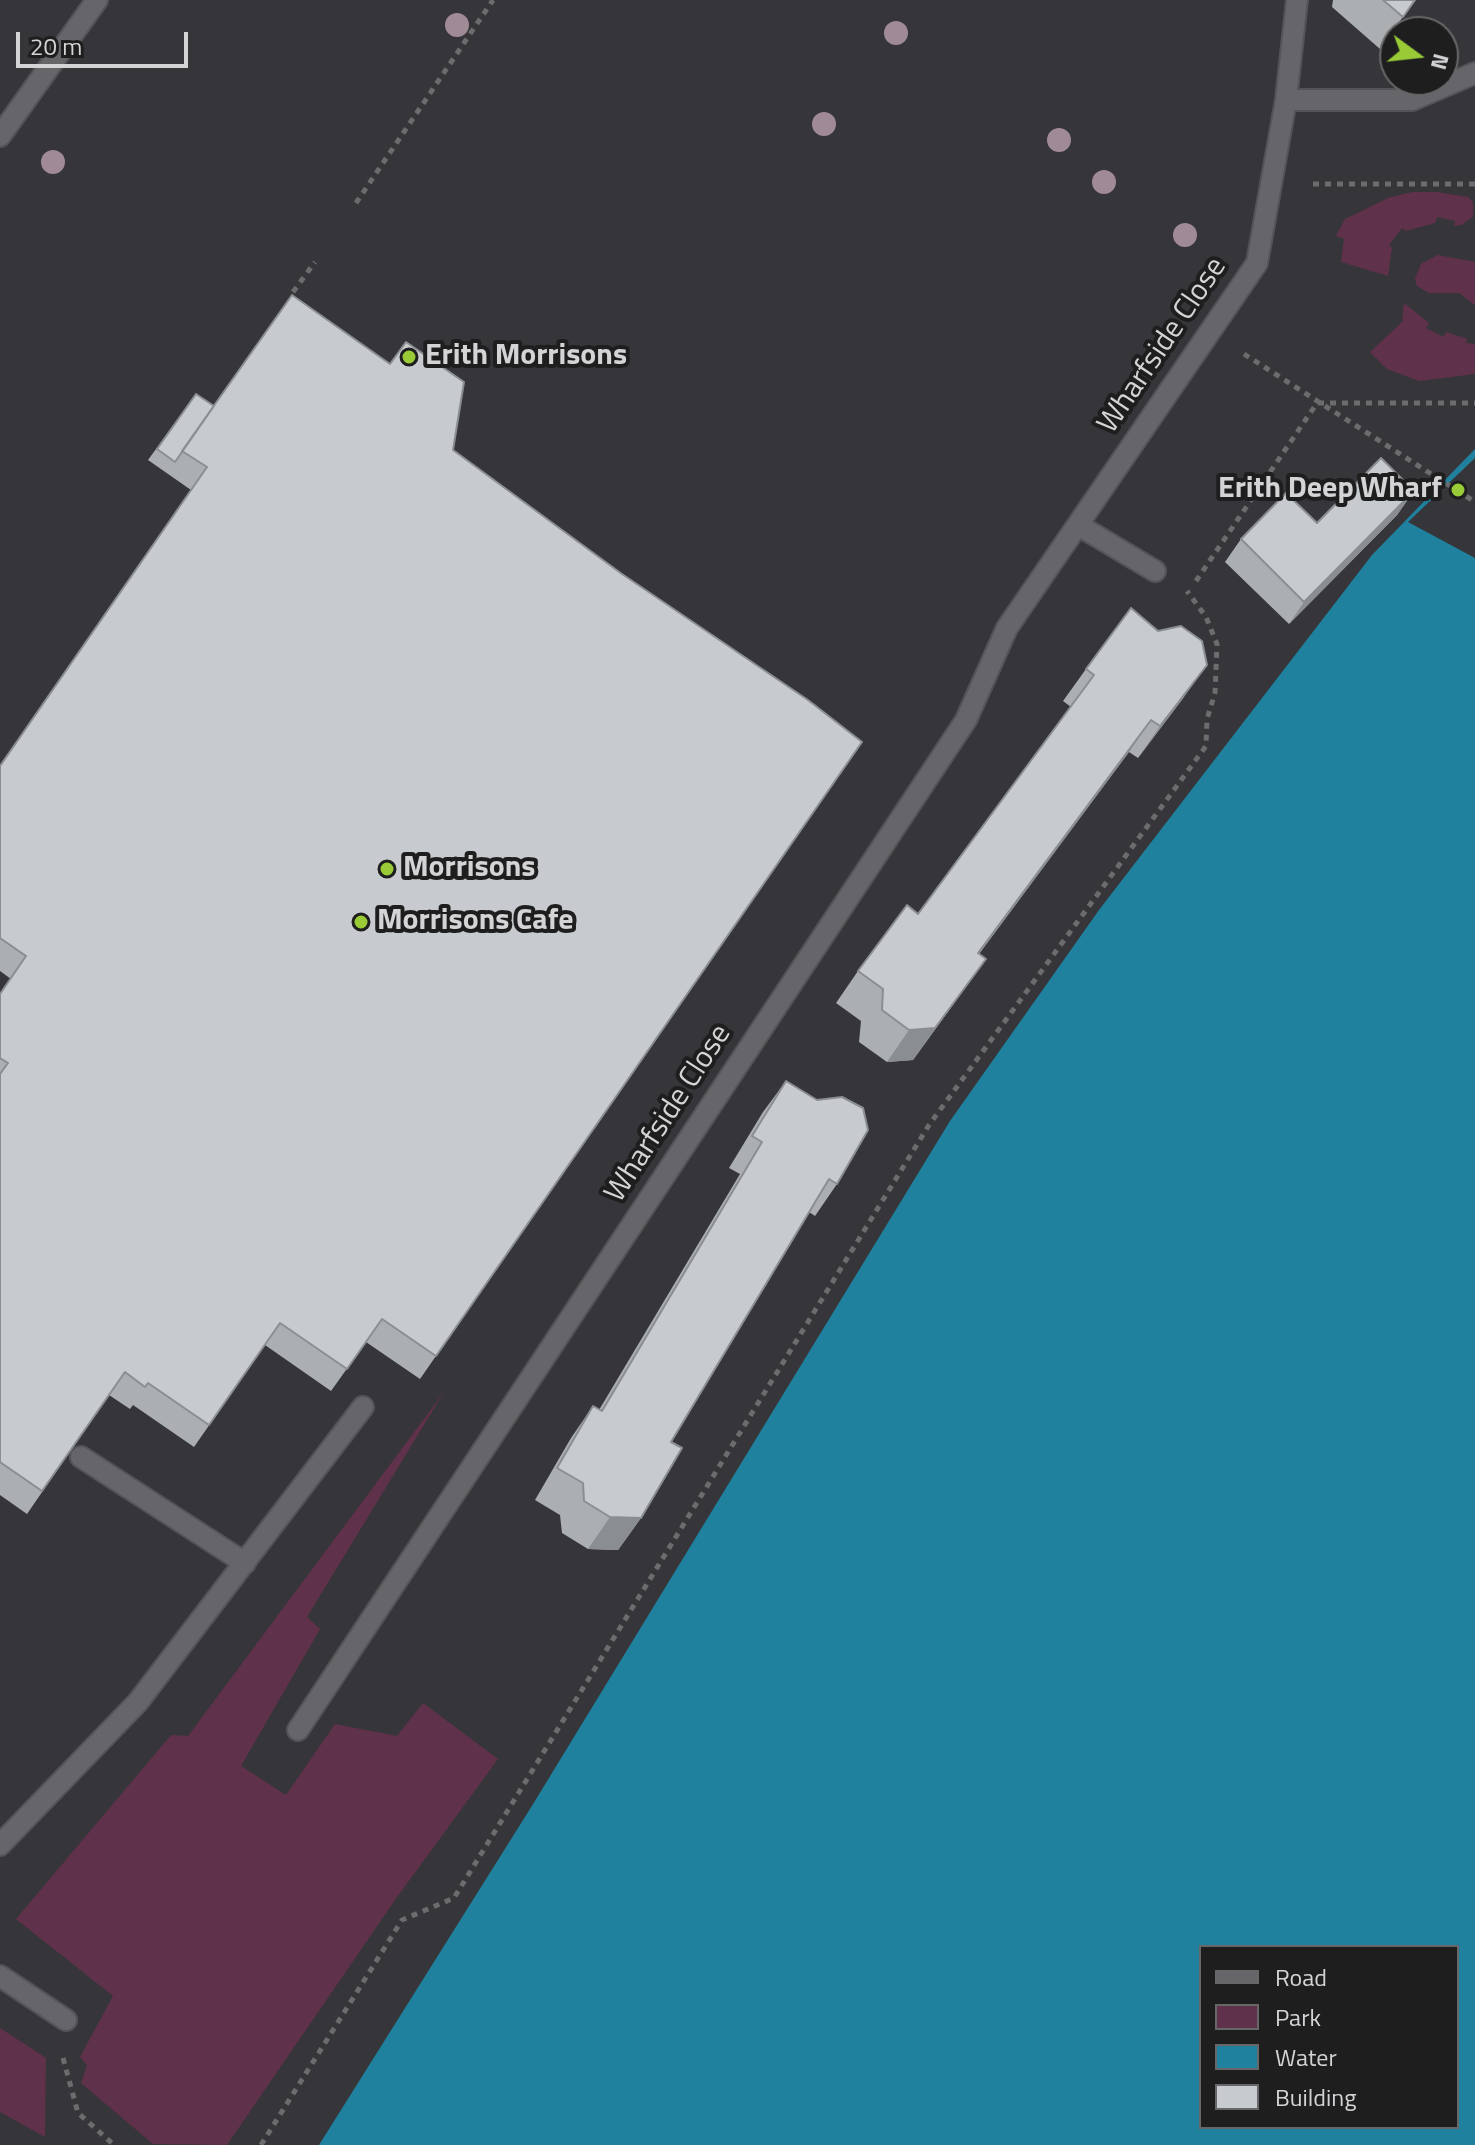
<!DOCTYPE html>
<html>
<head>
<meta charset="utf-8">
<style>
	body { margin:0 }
	#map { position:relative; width:1475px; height:2145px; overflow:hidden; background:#36363a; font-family:"Titillium Web",sans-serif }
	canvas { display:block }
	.legend { position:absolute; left:1199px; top:1945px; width:260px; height:184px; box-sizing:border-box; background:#1e1e1f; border:2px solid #676769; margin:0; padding:10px 14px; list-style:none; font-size:24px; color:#d4d4d7 }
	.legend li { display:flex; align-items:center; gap:16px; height:40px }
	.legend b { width:40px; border:2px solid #676769 }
	.north { position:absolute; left:1379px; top:16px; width:80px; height:80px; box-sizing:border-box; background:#1e1e1f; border:2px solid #676769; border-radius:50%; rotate:105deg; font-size:22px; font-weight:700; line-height:32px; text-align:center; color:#d4d4d7 }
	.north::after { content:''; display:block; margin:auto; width:28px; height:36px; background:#99cb36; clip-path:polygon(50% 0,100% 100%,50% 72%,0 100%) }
	.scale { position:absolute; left:16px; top:32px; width:172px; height:36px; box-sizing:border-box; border:4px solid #d4d4d7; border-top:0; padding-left:10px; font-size:24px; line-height:28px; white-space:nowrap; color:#d4d4d7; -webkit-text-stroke:6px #1e1e1f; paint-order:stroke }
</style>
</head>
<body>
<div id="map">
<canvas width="1475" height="2145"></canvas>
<ul class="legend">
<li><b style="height:10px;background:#65656a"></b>Road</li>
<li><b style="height:22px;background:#60314a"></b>Park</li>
<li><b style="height:22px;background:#1f819d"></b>Water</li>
<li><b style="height:22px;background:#c7cbcf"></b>Building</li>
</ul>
<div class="north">N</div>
<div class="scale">20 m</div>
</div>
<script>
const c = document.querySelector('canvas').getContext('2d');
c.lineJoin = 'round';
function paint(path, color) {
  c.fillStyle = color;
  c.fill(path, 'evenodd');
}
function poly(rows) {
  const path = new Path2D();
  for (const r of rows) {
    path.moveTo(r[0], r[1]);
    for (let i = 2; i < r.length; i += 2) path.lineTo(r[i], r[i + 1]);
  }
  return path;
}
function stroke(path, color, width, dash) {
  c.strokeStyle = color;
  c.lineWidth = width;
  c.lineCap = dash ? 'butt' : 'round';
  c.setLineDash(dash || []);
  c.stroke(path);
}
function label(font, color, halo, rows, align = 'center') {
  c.font = font + ' "Titillium Web",sans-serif';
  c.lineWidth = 8;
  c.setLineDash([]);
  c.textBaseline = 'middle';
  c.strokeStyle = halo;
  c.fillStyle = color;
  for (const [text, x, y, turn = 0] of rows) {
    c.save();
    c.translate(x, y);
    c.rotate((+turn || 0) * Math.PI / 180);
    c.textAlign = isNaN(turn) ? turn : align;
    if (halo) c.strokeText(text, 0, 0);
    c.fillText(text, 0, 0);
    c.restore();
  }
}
paint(poly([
	[1412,192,1436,192,1468,197,1473,202,1473,217,1461,225,1454,226,1455,221,1437,217,1435,223,1406,231,1402,228,1389,245,1392,248,1388,276,1341,262,1344,239,1336,236,1345,219,1388,198],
	[1438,255,1475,262,1475,305,1459,293,1429,293,1417,286,1415,279,1421,264],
	[1404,303,1429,323,1426,328,1443,337,1446,332,1467,339,1466,343,1475,344,1475,374,1419,381,1387,369,1370,352,1402,322],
	[444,1392,307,1617,320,1629,241,1766,286,1795,335,1724,397,1736,423,1703,498,1759,395,1900,227,2145,153,2144,81,2083,87,2065,80,2057,113,1996,16,1919,171,1735,188,1736],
	[0,2028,46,2058,45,2137,0,2112]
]), '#60314a');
paint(poly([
	[1475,449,1475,2145,319,2145,530,1809,950,1121,1099,910,1372,555],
	[1201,1947,1457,1947,1457,2127,1201,2127]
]), '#1f819d');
paint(poly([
	[1475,458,1475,558,1408,522]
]), '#36363a');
const minor = poly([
	[1286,100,1412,100,1475,73],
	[0,136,97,0],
	[1078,525,1155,571],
	[81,1457,245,1563],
	[298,1730,966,720,1007,628,1257,263,1286,100,1297,0],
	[0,1845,138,1702,363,1407],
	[0,1976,66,2020]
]);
stroke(minor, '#545458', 24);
stroke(poly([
	[1313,184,1475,184],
	[356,203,493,0],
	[293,292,315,262],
	[1244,354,1475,502],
	[1318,403,1475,403],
	[1196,581,1317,403],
	[63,2058,78,2113,114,2145],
	[261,2145,402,1920,454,1898,929,1125,1206,746,1207,719,1215,693,1217,644,1206,617,1187,591]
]), '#6c6c6f', 5, [6, 6]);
stroke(minor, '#65656a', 20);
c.fillStyle = '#a08a96';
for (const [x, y] of [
	[457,25],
	[896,33],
	[824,124],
	[1059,140],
	[53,162],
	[1104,182],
	[1185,235]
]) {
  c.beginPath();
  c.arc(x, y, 12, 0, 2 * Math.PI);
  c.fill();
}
paint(poly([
	[1333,0,1415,0,1380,49,1332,7],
	[292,295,453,450,622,574,862,742,420,1379,366,1342,331,1391,265,1345,194,1447,133,1405,130,1409,109,1395,27,1514,0,1495,0,994,11,979,0,971,0,766,191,490,148,460,196,394,214,406],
	[1398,514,1289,624,1225,562,1241,539,1317,523],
	[1086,669,1184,697,1138,758,1129,752,979,954,986,959,913,1060,887,1062,859,1042,861,1021,836,1003,858,971,918,914,1071,707,1063,701],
	[786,1081,837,1184,815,1216,809,1212,671,1442,641,1518,618,1550,588,1549,562,1533,560,1515,535,1500,571,1438,593,1406,599,1410,740,1174,729,1168,763,1112]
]), '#abafb2');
paint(poly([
	[1414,491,1398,514,1289,624,1304,602],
	[1207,665,1184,697,1138,758,1160,726],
	[1151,720,1129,752,956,985,978,953],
	[986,959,913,1060,887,1062,909,1030],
	[610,1517,641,1518,618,1550,588,1549]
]), '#8b8e91');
const building = poly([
	[1383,0,1415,0,1403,17,1383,0],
	[292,295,390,364,406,342,464,382,453,450,622,574,808,700,862,742,436,1356,382,1319,347,1369,280,1323,209,1425,148,1383,145,1387,125,1372,42,1491,0,1462,0,1074,8,1063,0,1058,0,994,26,956,0,938,0,766,207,467,182,451,292,295],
	[196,394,214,406,175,462,157,449,196,394],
	[1381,458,1414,491,1304,602,1241,539,1286,493,1317,523,1381,458],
	[1131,608,1158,631,1181,626,1202,641,1207,665,1160,726,1151,720,978,953,986,959,935,1028,909,1030,882,1010,883,989,858,971,907,905,918,914,1094,675,1086,669,1131,608],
	[786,1081,817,1100,842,1097,863,1108,868,1130,837,1184,829,1179,671,1442,682,1448,641,1518,610,1517,584,1501,583,1483,557,1468,593,1406,602,1411,762,1142,752,1136,786,1081]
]);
paint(building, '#c7cbcf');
stroke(building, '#8b8e91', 2);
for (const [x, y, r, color] of [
	[409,357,8,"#99cb36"],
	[1458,490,8,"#99cb36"],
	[387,869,8,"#99cb36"],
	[361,922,8,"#99cb36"]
]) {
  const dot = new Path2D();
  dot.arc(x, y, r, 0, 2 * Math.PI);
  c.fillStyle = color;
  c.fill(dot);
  stroke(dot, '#1e1e1f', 3);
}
label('30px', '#d4d4d7', '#1e1e1f', [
	["Wharfside Close",1163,346,-56],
	["Wharfside Close",669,1114,-57]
]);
label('bold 30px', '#d4d4d7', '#1e1e1f', [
	["Erith Morrisons",425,357],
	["Erith Deep Wharf",1442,490,"right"],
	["Morrisons",403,869],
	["Morrisons Cafe",377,922]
], 'left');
</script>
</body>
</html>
